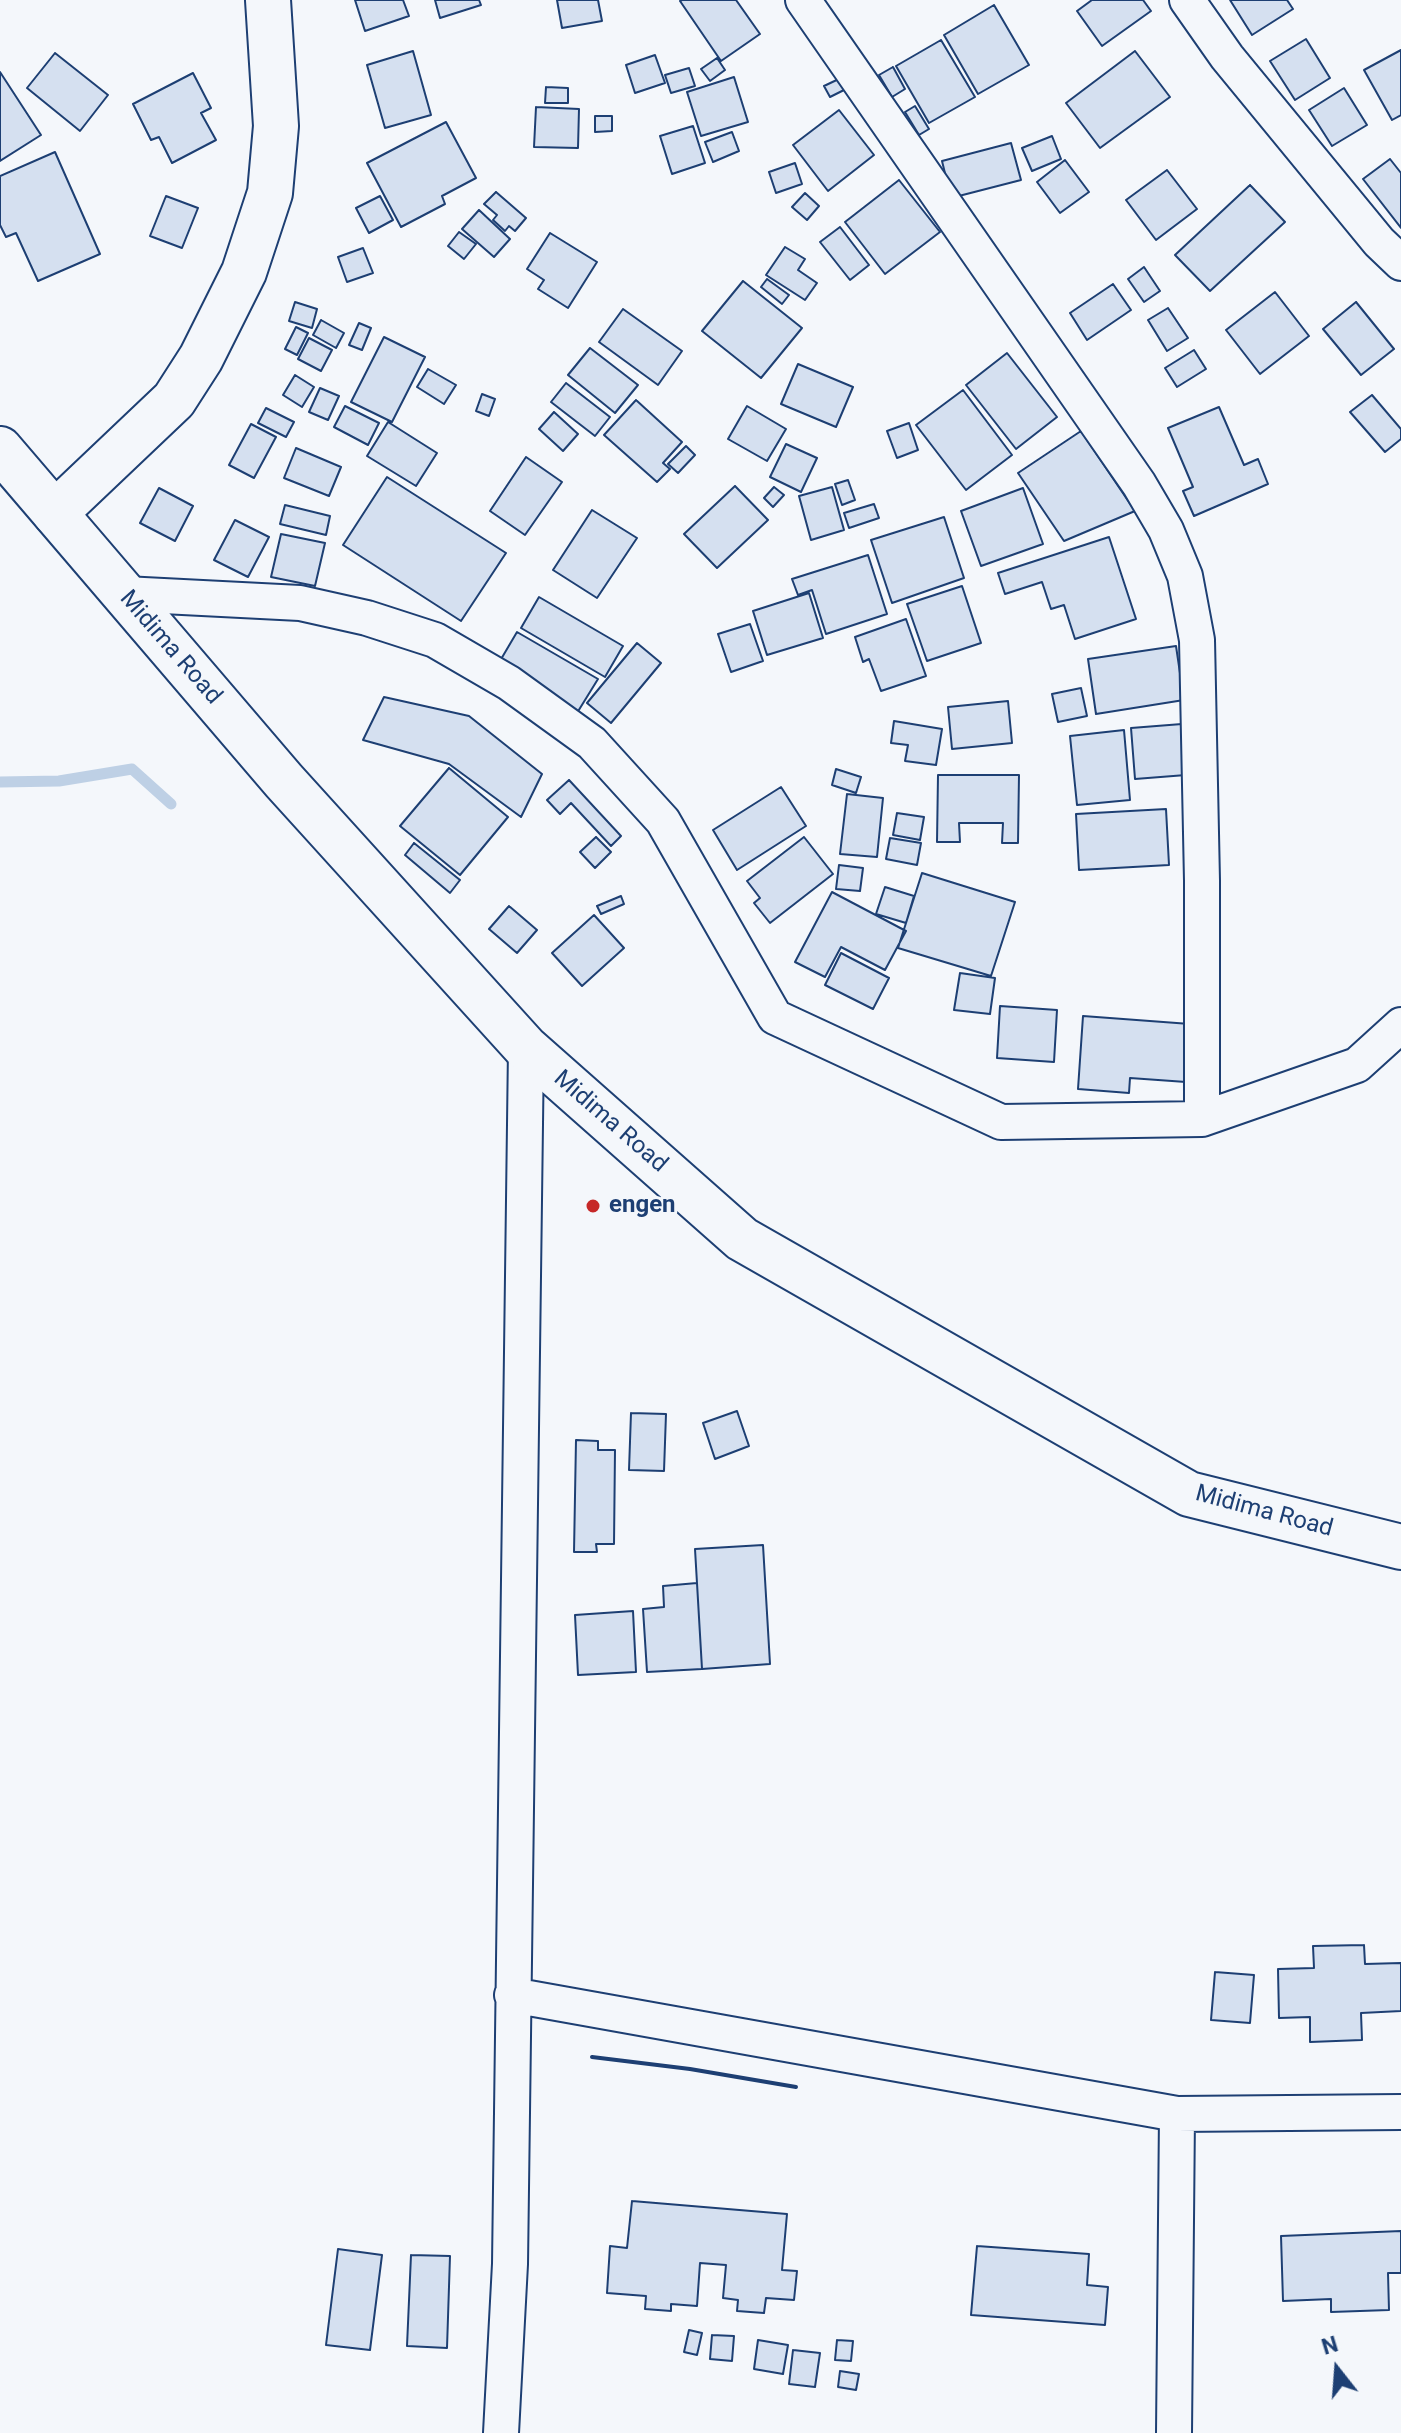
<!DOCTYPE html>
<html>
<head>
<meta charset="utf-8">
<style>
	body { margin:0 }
	#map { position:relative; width:1401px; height:2433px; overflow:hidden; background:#f4f7fb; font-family:Roboto,sans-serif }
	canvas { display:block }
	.north { position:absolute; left:1297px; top:2329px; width:80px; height:80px; -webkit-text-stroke:6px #f4f7fb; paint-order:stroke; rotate:343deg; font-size:22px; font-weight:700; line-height:32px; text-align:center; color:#1d3f73 }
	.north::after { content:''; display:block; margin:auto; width:28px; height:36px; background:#1d3f73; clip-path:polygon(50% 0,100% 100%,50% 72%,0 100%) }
</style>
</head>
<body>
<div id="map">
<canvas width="1401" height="2433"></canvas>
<div class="north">N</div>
</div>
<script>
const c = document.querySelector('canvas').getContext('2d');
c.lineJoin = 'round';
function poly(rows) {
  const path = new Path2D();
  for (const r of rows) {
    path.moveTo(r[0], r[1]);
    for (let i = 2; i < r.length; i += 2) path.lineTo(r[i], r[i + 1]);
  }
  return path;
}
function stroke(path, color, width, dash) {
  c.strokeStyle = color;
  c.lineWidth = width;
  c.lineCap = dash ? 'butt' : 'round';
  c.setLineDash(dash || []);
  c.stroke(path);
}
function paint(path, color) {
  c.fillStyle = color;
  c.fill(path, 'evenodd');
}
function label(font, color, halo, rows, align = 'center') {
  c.font = font + ' Roboto,sans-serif';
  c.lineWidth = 6;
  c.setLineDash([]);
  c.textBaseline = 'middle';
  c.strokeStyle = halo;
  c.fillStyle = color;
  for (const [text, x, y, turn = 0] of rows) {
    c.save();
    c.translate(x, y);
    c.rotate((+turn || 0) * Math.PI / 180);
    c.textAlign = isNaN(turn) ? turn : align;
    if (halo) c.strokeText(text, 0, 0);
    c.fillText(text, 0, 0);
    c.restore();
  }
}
stroke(poly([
	[0,782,59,781,132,769,171,804]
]), '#bed0e5', 11);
const building = poly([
	[355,0,403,0,409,16,365,31,355,0],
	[435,0,479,0,481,5,440,18,435,0],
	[557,0,598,0,602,21,562,28,557,0],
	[682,0,736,0,760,34,721,61,680,1,682,0],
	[1092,0,1143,0,1151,11,1102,46,1077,11,1092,0],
	[1230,0,1287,0,1293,9,1252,35,1230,0],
	[994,5,1029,65,978,94,944,35,994,5],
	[1306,39,1330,78,1295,100,1270,61,1306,39],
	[941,40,975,97,929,123,896,66,941,40],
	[1401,50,1401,115,1392,120,1364,70,1401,50],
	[413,51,431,115,385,128,367,65,413,51],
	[1135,51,1170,97,1100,148,1066,103,1135,51],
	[55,53,108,95,80,131,27,88,55,53],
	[655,55,665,83,635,93,626,65,655,55],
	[717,58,725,70,710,81,701,69,717,58],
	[893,67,905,89,892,97,879,75,893,67],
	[689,68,695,86,671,93,665,75,689,68],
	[0,72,41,135,0,161,0,72],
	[193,73,211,108,201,113,216,140,172,163,159,137,151,140,133,104,193,73],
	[734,77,748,122,701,136,687,92,734,77],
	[843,77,848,88,830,97,824,86,843,77],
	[546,87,568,88,568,103,545,103,546,87],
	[1344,88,1367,125,1332,146,1309,110,1344,88],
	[915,106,929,129,919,135,905,112,915,106],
	[536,107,579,109,578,148,534,147,536,107],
	[839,110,874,155,828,191,793,145,839,110],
	[595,116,612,116,612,131,595,132,595,116],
	[446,122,476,178,442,196,445,204,401,227,367,163,446,122],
	[693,126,705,163,672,174,660,136,693,126],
	[732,132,739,151,713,162,705,142,732,132],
	[1052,136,1061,159,1032,171,1022,148,1052,136],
	[1011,143,1021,180,951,198,942,161,1011,143],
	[55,152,100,254,38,281,16,233,6,237,0,225,0,176,55,152],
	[1390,159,1401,173,1401,228,1363,179,1390,159],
	[1065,160,1089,192,1060,213,1037,182,1065,160],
	[795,163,802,184,776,193,769,172,795,163],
	[1167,170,1197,209,1156,240,1126,200,1167,170],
	[899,180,940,232,885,274,845,222,899,180],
	[1250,185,1285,222,1210,291,1175,255,1250,185],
	[496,192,526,218,515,231,509,226,505,231,493,220,497,215,484,204,496,192],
	[805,193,819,206,807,220,792,207,805,193],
	[166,196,198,208,182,248,150,236,166,196],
	[380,196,393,220,369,233,356,208,380,196],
	[479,210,510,239,494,257,462,229,479,210],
	[840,227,869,265,850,280,820,242,840,227],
	[459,232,476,244,464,259,448,246,459,232],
	[550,233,597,262,568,308,538,289,544,280,527,269,550,233],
	[785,247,805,259,798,270,817,283,805,300,766,275,785,247],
	[363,248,373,273,347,282,338,257,363,248],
	[1144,267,1160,291,1144,302,1128,279,1144,267],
	[767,279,789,295,782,304,761,287,767,279],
	[743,281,802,328,761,378,702,331,743,281],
	[1113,284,1131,310,1087,340,1070,313,1113,284],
	[1275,292,1309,336,1260,374,1226,330,1275,292],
	[295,302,317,309,312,328,289,321,295,302],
	[1356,302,1394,349,1361,375,1323,329,1356,302],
	[1168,308,1188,338,1167,351,1148,320,1168,308],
	[623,309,682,351,658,385,599,342,623,309],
	[321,320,344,333,336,348,313,335,321,320],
	[359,323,371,328,362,350,349,345,359,323],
	[296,327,308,333,297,355,285,349,296,327],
	[384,337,425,357,392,422,351,402,384,337],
	[309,338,332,350,321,371,298,359,309,338],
	[590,348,638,385,615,413,568,375,590,348],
	[1194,350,1206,369,1177,387,1165,368,1194,350],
	[1007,353,1057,417,1016,449,966,385,1007,353],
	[798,364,853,387,836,427,781,404,798,364],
	[428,369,456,385,444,404,417,387,428,369],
	[295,375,314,387,302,407,283,395,295,375],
	[566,383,610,417,595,436,551,402,566,383],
	[320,388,339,396,328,420,309,412,320,388],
	[963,390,1012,455,966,490,916,425,963,390],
	[482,394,495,399,489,416,476,411,482,394],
	[1372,395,1401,429,1401,439,1385,452,1350,412,1372,395],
	[636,400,682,442,663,463,670,469,657,482,604,435,636,400],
	[345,406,379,423,368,445,334,427,345,406],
	[747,406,786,429,767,461,728,439,747,406],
	[1219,407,1244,465,1258,459,1268,484,1194,516,1183,491,1193,487,1168,428,1219,407],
	[266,408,294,422,286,437,258,423,266,408],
	[554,412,578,434,563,451,539,429,554,412],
	[388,422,437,453,416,486,367,456,388,422],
	[909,423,918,450,897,458,887,431,909,423],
	[251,424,276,437,254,478,229,465,251,424],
	[1081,431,1135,511,1064,541,1018,473,1081,431],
	[786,444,817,458,801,492,770,477,786,444],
	[686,446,695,455,678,473,668,464,686,446],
	[296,448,341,467,329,496,284,478,296,448],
	[526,457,562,482,525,535,490,511,526,457],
	[387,477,506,553,461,621,343,545,387,477],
	[848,480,855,500,842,505,835,484,848,480],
	[735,486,768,520,717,568,684,534,735,486],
	[774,487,784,495,773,507,764,498,774,487],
	[832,487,844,530,811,540,799,496,832,487],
	[159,488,193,506,175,541,140,523,159,488],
	[1023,488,1043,544,981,566,961,511,1023,488],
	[874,504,879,518,849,528,844,513,874,504],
	[285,505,330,516,326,535,280,524,285,505],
	[592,510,637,538,597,598,553,570,592,510],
	[944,517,964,578,892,603,871,540,944,517],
	[235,520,269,537,248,577,214,560,235,520],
	[281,534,325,543,315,586,271,577,281,534],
	[1109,537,1136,619,1075,639,1064,605,1051,609,1042,582,1005,594,998,573,1109,537],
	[868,555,887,614,826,634,812,590,798,595,792,579,868,555],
	[962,586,981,643,927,661,907,604,962,586],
	[809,593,823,638,767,655,753,611,809,593],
	[539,597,623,646,605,677,521,628,539,597],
	[906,619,926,676,881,691,869,659,863,662,855,637,906,619],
	[750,624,763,661,731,672,718,634,750,624],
	[517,632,598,679,577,713,497,666,517,632],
	[637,643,661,663,611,723,587,703,637,643],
	[1176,646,1184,700,1096,714,1088,659,1176,646],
	[1081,688,1087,716,1058,722,1052,694,1081,688],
	[384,697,469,716,542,774,521,817,449,764,363,740,384,697],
	[1008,701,1012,743,952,749,948,707,1008,701],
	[894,721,942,729,936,765,905,761,908,745,891,743,894,721],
	[1182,724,1186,775,1135,779,1131,728,1182,724],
	[1124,730,1130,800,1077,805,1070,736,1124,730],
	[449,768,508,817,460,875,400,826,449,768],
	[836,769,861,777,856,793,832,785,836,769],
	[938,775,1019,775,1018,843,1002,843,1003,823,959,823,960,842,937,842,938,775],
	[569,780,621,836,611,846,571,803,560,814,547,800,569,780],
	[781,787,806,826,737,870,713,830,781,787],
	[847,794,883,798,877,857,840,854,847,794],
	[1166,809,1169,865,1079,870,1076,814,1166,809],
	[897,813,924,817,920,840,893,835,897,813],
	[596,837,611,852,595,868,580,852,596,837],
	[804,837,833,874,770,923,754,903,760,898,747,881,804,837],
	[890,838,921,843,917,865,886,859,890,838],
	[414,843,460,880,450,893,405,855,414,843],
	[839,865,863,868,860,891,836,889,839,865],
	[922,873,1015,902,991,976,898,948,922,873],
	[885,887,914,896,906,923,876,914,885,887],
	[832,892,906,931,885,970,841,947,825,977,795,962,832,892],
	[621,896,624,904,601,914,597,906,621,896],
	[509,906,537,930,517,953,489,929,509,906],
	[594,915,624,948,582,986,552,953,594,915],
	[841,953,889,978,873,1009,825,985,841,953],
	[960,973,995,978,990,1014,954,1010,960,973],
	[1000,1006,1057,1010,1054,1062,997,1058,1000,1006],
	[1083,1016,1190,1024,1186,1082,1130,1078,1129,1093,1078,1089,1083,1016],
	[737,1411,749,1446,715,1459,703,1423,737,1411],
	[631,1413,666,1414,664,1471,629,1470,631,1413],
	[576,1440,598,1441,598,1450,615,1450,614,1544,596,1544,597,1552,574,1552,576,1440],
	[763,1545,770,1664,702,1669,695,1549,763,1545],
	[697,1583,702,1669,647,1672,643,1609,664,1607,663,1586,697,1583],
	[633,1611,636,1672,578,1675,575,1615,633,1611],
	[1364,1945,1365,1964,1401,1963,1401,2011,1361,2013,1362,2040,1310,2042,1310,2017,1279,2018,1278,1969,1314,1968,1313,1946,1364,1945],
	[1215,1972,1254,1975,1250,2023,1211,2020,1215,1972],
	[632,2201,787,2214,782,2270,797,2271,794,2300,766,2298,764,2313,737,2311,738,2300,723,2298,726,2265,700,2263,697,2306,671,2304,671,2311,645,2309,646,2296,607,2293,610,2246,627,2248,632,2201],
	[1401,2231,1401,2273,1388,2273,1389,2310,1331,2312,1331,2299,1283,2301,1281,2236,1401,2231],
	[977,2246,1089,2254,1087,2285,1108,2287,1105,2325,971,2315,977,2246],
	[338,2249,382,2255,370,2350,326,2345,338,2249],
	[411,2255,450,2256,447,2348,407,2346,411,2255],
	[689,2330,702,2333,697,2355,684,2352,689,2330],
	[712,2335,734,2336,732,2361,710,2359,712,2335],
	[758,2340,788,2345,783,2374,754,2369,758,2340],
	[837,2340,853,2341,851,2361,835,2360,837,2340],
	[793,2350,820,2353,815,2387,789,2384,793,2350],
	[840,2371,859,2374,856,2390,838,2387,840,2371]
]);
paint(building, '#d5e0f0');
stroke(building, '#1d3f73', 2);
const minor = poly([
	[803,0,1139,484,1166,530,1185,576,1197,640,1202,881,1202,1119],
	[1187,0,1227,57,1379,242,1401,263],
	[124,594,300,603,367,618,435,640,509,683,592,743,663,821,775,1017,1001,1122,1202,1119,1357,1065,1401,1025],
	[512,1995,1177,2114,1174,2433],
	[1177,2114,1401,2112],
	[501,2433,510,2264,526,1048]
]);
const tertiary = poly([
	[55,513,174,400,201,358,244,272,270,193,276,126,268,0]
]);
const primary = poly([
	[0,449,284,781,526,1048,742,1239,1189,1494,1401,1547]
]);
stroke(minor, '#1d3f73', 38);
stroke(tertiary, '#1d3f73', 48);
stroke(primary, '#1d3f73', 48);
stroke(minor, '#f4f7fb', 34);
stroke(tertiary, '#f4f7fb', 44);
stroke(primary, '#f4f7fb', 44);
stroke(poly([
	[592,2057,690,2069,796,2087]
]), '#1d3f73', 4);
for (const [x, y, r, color] of [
	[593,1206,8,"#c62828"]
]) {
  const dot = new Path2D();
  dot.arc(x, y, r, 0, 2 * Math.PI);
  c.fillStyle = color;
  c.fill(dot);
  stroke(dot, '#f4f7fb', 3);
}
label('24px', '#1d3f73', '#f4f7fb', [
	["Midima Road",170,648,49],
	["Midima Road",610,1122,41],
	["Midima Road",1264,1512,15]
]);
label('bold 24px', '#1d3f73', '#f4f7fb', [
	["engen",609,1206]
], 'left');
</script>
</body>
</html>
